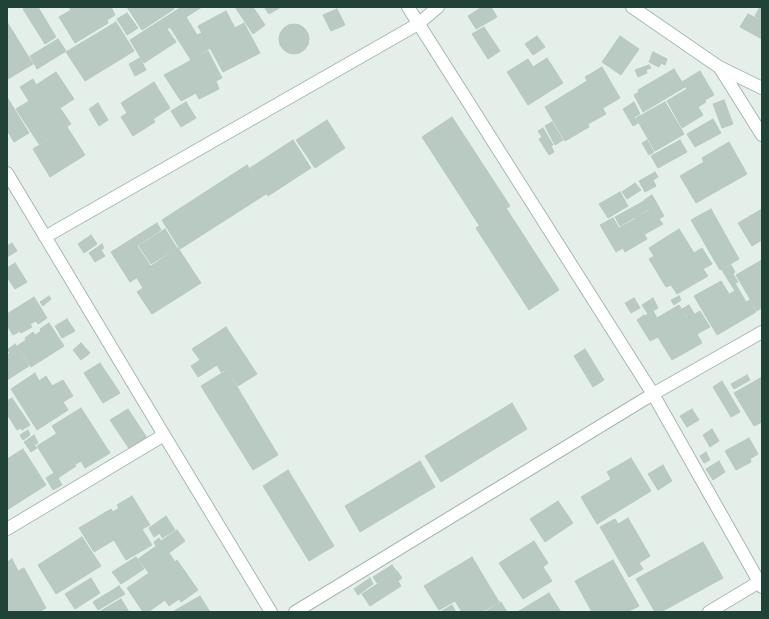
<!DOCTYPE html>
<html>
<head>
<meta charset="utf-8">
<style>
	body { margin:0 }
	#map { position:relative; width:769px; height:619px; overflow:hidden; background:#e4efe9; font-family:Mulish,sans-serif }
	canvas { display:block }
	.frame { position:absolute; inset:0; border:8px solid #214337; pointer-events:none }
</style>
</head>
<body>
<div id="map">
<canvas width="769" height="619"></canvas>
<div class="frame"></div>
</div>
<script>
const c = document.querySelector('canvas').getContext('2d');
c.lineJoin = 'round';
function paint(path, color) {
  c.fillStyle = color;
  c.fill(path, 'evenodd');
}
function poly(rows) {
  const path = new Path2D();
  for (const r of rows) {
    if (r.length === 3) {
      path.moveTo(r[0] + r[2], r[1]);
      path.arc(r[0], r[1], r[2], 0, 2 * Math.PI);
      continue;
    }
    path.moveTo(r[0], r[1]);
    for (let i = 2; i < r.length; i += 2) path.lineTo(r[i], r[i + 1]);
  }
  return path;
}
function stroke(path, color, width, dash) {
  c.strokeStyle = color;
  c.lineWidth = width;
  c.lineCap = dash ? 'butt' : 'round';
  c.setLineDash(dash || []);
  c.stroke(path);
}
const building = poly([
	[27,7,38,7,56,37,45,44,23,9,27,7],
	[69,7,111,7,115,15,107,20,108,23,75,43,59,17,71,10,69,7],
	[127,7,173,7,174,9,142,30,127,7],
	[180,7,202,7,186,17,180,7],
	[235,7,253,7,265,25,253,34,235,7],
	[264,7,281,7,269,14,264,7],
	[482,7,491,7,497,17,476,29,468,16,482,7],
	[760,7,762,7,762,20,755,16,760,7],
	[180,8,185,17,167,29,176,42,144,63,130,40,180,8],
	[337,9,345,25,331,31,323,15,337,9],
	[226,11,235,28,244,23,260,53,223,72,198,26,226,11],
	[127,13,138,28,127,35,117,19,127,13],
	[748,14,762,21,762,39,740,27,748,14],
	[186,17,197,35,202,33,210,48,191,60,170,27,186,17],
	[7,22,33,64,8,79,7,77,7,22],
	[116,22,134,51,85,81,66,52,116,22],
	[294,39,15],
	[484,27,500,51,488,59,472,34,484,27],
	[537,36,545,47,533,55,525,44,537,36],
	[620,36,639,49,621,75,602,62,620,36],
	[58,39,66,51,37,69,30,56,58,39],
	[208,51,222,78,216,81,219,89,199,99,196,93,181,101,164,75,208,51],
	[653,52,667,59,665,65,661,63,659,67,649,62,653,52],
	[140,58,146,70,135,76,129,64,140,58],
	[547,58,563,83,528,105,507,72,528,59,533,67,547,58],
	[649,65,651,68,646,70,647,73,638,77,635,70,649,65],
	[602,67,620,98,603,108,585,77,602,67],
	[674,69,685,87,643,112,634,95,639,92,638,90,674,69],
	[700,71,714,95,705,100,706,102,698,107,703,115,682,128,667,101,687,89,682,82,700,71],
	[56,72,74,99,60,108,71,124,39,144,16,109,29,101,20,87,33,79,36,85,56,72],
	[587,81,606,114,588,124,589,127,565,141,545,107,587,81],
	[154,82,170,108,153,119,155,122,133,136,121,117,127,113,121,103,154,82],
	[7,97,29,133,14,142,7,130,7,97],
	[724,100,733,124,722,128,713,104,724,100],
	[186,102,196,118,181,127,171,111,186,102],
	[634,102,640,114,634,117,638,123,633,126,623,109,634,102],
	[665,102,684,134,655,151,636,118,665,102],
	[98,103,108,120,99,126,89,109,98,103],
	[452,117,510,206,479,225,422,137,452,117],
	[713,119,721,133,695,147,687,134,713,119],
	[327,120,345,148,315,168,296,140,327,120],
	[552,122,563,140,555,145,545,126,552,122],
	[67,127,85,155,50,177,33,149,67,127],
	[543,128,553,145,551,146,554,152,549,155,539,139,542,137,538,131,543,128],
	[293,140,311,168,268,196,250,168,293,140],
	[647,140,654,152,649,155,642,143,647,140],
	[680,140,687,152,658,168,651,156,680,140],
	[729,142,747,174,696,203,680,176,704,162,702,158,729,142],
	[247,165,266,194,180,249,162,220,247,165],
	[655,172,658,177,653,180,656,186,645,192,639,181,655,172],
	[635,183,641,190,627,199,622,192,635,183],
	[620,192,628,206,608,218,599,204,620,192],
	[652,195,664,216,659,219,663,224,645,234,635,218,650,210,644,200,652,195],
	[644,201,649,209,620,226,615,217,644,201],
	[506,208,559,290,529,310,476,228,506,208],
	[711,209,739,259,720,270,691,220,711,209],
	[762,209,762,240,752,246,738,223,762,209],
	[613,218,619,228,635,219,647,239,625,252,623,248,616,252,600,225,613,218],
	[157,223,161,230,137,246,152,268,130,282,111,252,157,223],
	[165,229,177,248,151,264,139,246,165,229],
	[679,229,694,253,702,248,712,264,703,269,708,276,677,294,671,285,666,287,649,259,654,256,649,248,679,229],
	[91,235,97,244,84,253,78,244,91,235],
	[12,243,17,251,7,257,7,246,12,243],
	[102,244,104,248,101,250,105,256,95,262,89,253,102,244],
	[178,248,201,283,152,314,137,292,143,288,137,278,152,269,164,287,179,277,166,256,178,248],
	[166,256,179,277,164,286,151,266,166,256],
	[762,260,762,307,757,311,736,275,762,260],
	[15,263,27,282,15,289,7,277,7,268,15,263],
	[731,265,735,272,733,274,738,282,735,283,746,302,750,300,756,312,717,335,694,296,721,281,729,294,735,291,722,270,731,265],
	[49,296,51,299,43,306,40,302,49,296],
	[679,296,681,300,674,305,671,300,679,296],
	[34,297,47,318,38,324,36,321,30,324,32,327,21,333,20,331,13,335,7,325,7,314,34,297],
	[634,298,640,308,631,313,625,303,634,298],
	[653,298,658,308,653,311,657,318,679,305,687,319,700,311,710,327,697,334,702,343,672,360,645,316,648,314,642,305,653,298],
	[689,305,695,315,688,318,682,309,689,305],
	[644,315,658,337,650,341,637,320,644,315],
	[67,319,75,331,62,338,55,326,67,319],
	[49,323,64,346,31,367,17,346,26,340,25,338,33,332,35,335,41,331,40,329,49,323],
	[226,327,257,374,238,386,227,369,221,372,217,365,198,377,191,366,200,360,192,349,226,327],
	[81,343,90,353,81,360,73,350,81,343],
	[15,344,29,366,7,380,7,355,10,353,7,350,15,344],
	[585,349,604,380,593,387,574,356,585,349],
	[100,363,120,393,103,403,84,373,100,363],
	[227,370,278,455,253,470,201,386,227,370],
	[35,373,39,381,46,376,52,386,63,380,73,396,63,402,68,410,37,430,11,389,35,373],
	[747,375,750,380,734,389,731,384,747,375],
	[762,377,762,422,754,426,734,393,762,377],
	[722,381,740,412,731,417,713,387,722,381],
	[12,398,30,425,22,430,21,428,17,430,7,414,7,401,12,398],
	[512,403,527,429,441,482,425,456,512,403],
	[81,408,110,453,85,468,81,461,76,464,68,452,61,456,57,450,64,446,52,426,81,408],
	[128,409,147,438,130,450,110,420,128,409],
	[692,409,699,420,687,427,680,416,692,409],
	[712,429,719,441,710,447,703,435,712,429],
	[28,430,30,435,23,440,20,435,28,430],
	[56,434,63,446,56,450,61,457,68,453,76,466,58,478,62,485,53,490,46,478,54,473,37,446,56,434],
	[34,435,38,443,34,445,37,448,31,452,24,442,34,435],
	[749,438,758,454,750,459,751,462,736,470,725,451,749,438],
	[23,449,46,485,7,510,7,459,23,449],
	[706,452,710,460,704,463,700,456,706,452],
	[631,458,651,491,597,524,581,497,611,479,607,472,631,458],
	[420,461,435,487,360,532,345,506,420,461],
	[719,461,725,472,713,480,706,469,719,461],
	[663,465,672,481,658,490,648,474,663,465],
	[288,470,334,546,309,561,263,486,288,470],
	[132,496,150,525,142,529,152,545,126,560,114,540,94,552,79,528,111,509,113,512,119,508,117,505,132,496],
	[558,501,573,523,545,542,530,519,558,501],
	[166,516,175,530,162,538,160,533,154,537,149,528,166,516],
	[628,518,650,556,639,563,643,569,629,577,600,527,615,519,618,524,628,518],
	[177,530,185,541,169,553,175,562,177,560,198,590,181,602,179,599,169,606,165,600,148,612,143,612,127,588,149,573,138,559,156,546,154,542,159,538,161,541,177,530],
	[82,537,101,566,56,594,38,565,82,537],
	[534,541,548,563,543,567,552,581,523,599,499,563,534,541],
	[703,542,723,578,661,612,655,612,636,579,703,542],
	[136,557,144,569,121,584,112,572,136,557],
	[472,557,499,602,481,612,462,612,455,601,439,610,424,586,472,557],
	[12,559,18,571,24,568,46,608,39,612,29,612,7,571,7,562,12,559],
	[613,560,639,606,627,612,592,612,575,581,613,560],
	[392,565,396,571,377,583,373,577,392,565],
	[397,571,402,578,398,581,401,586,370,606,362,594,397,571],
	[7,574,8,574,28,612,7,612,7,574],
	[91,578,100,593,75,609,65,594,91,578],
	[370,578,373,584,358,595,354,589,370,578],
	[119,586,125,594,98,610,93,602,119,586],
	[549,593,561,612,519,611,549,593],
	[200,596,210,612,175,612,174,611,200,596],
	[121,599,129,612,99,612,121,599],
	[501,602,507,612,484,612,501,602],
	[452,605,456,612,440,612,452,605]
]);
paint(building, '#b9cac2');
stroke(building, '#b6c9c0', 1);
const minor = poly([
	[408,7,653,394,762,587],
	[632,7,719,67,762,88],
	[720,68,762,135],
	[7,173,164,435,271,612],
	[45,237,418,24,438,7],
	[7,529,164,435],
	[295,612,653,394,762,332],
	[709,612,759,582]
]);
stroke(minor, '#a6b8b0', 14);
stroke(minor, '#fff', 12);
</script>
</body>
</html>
